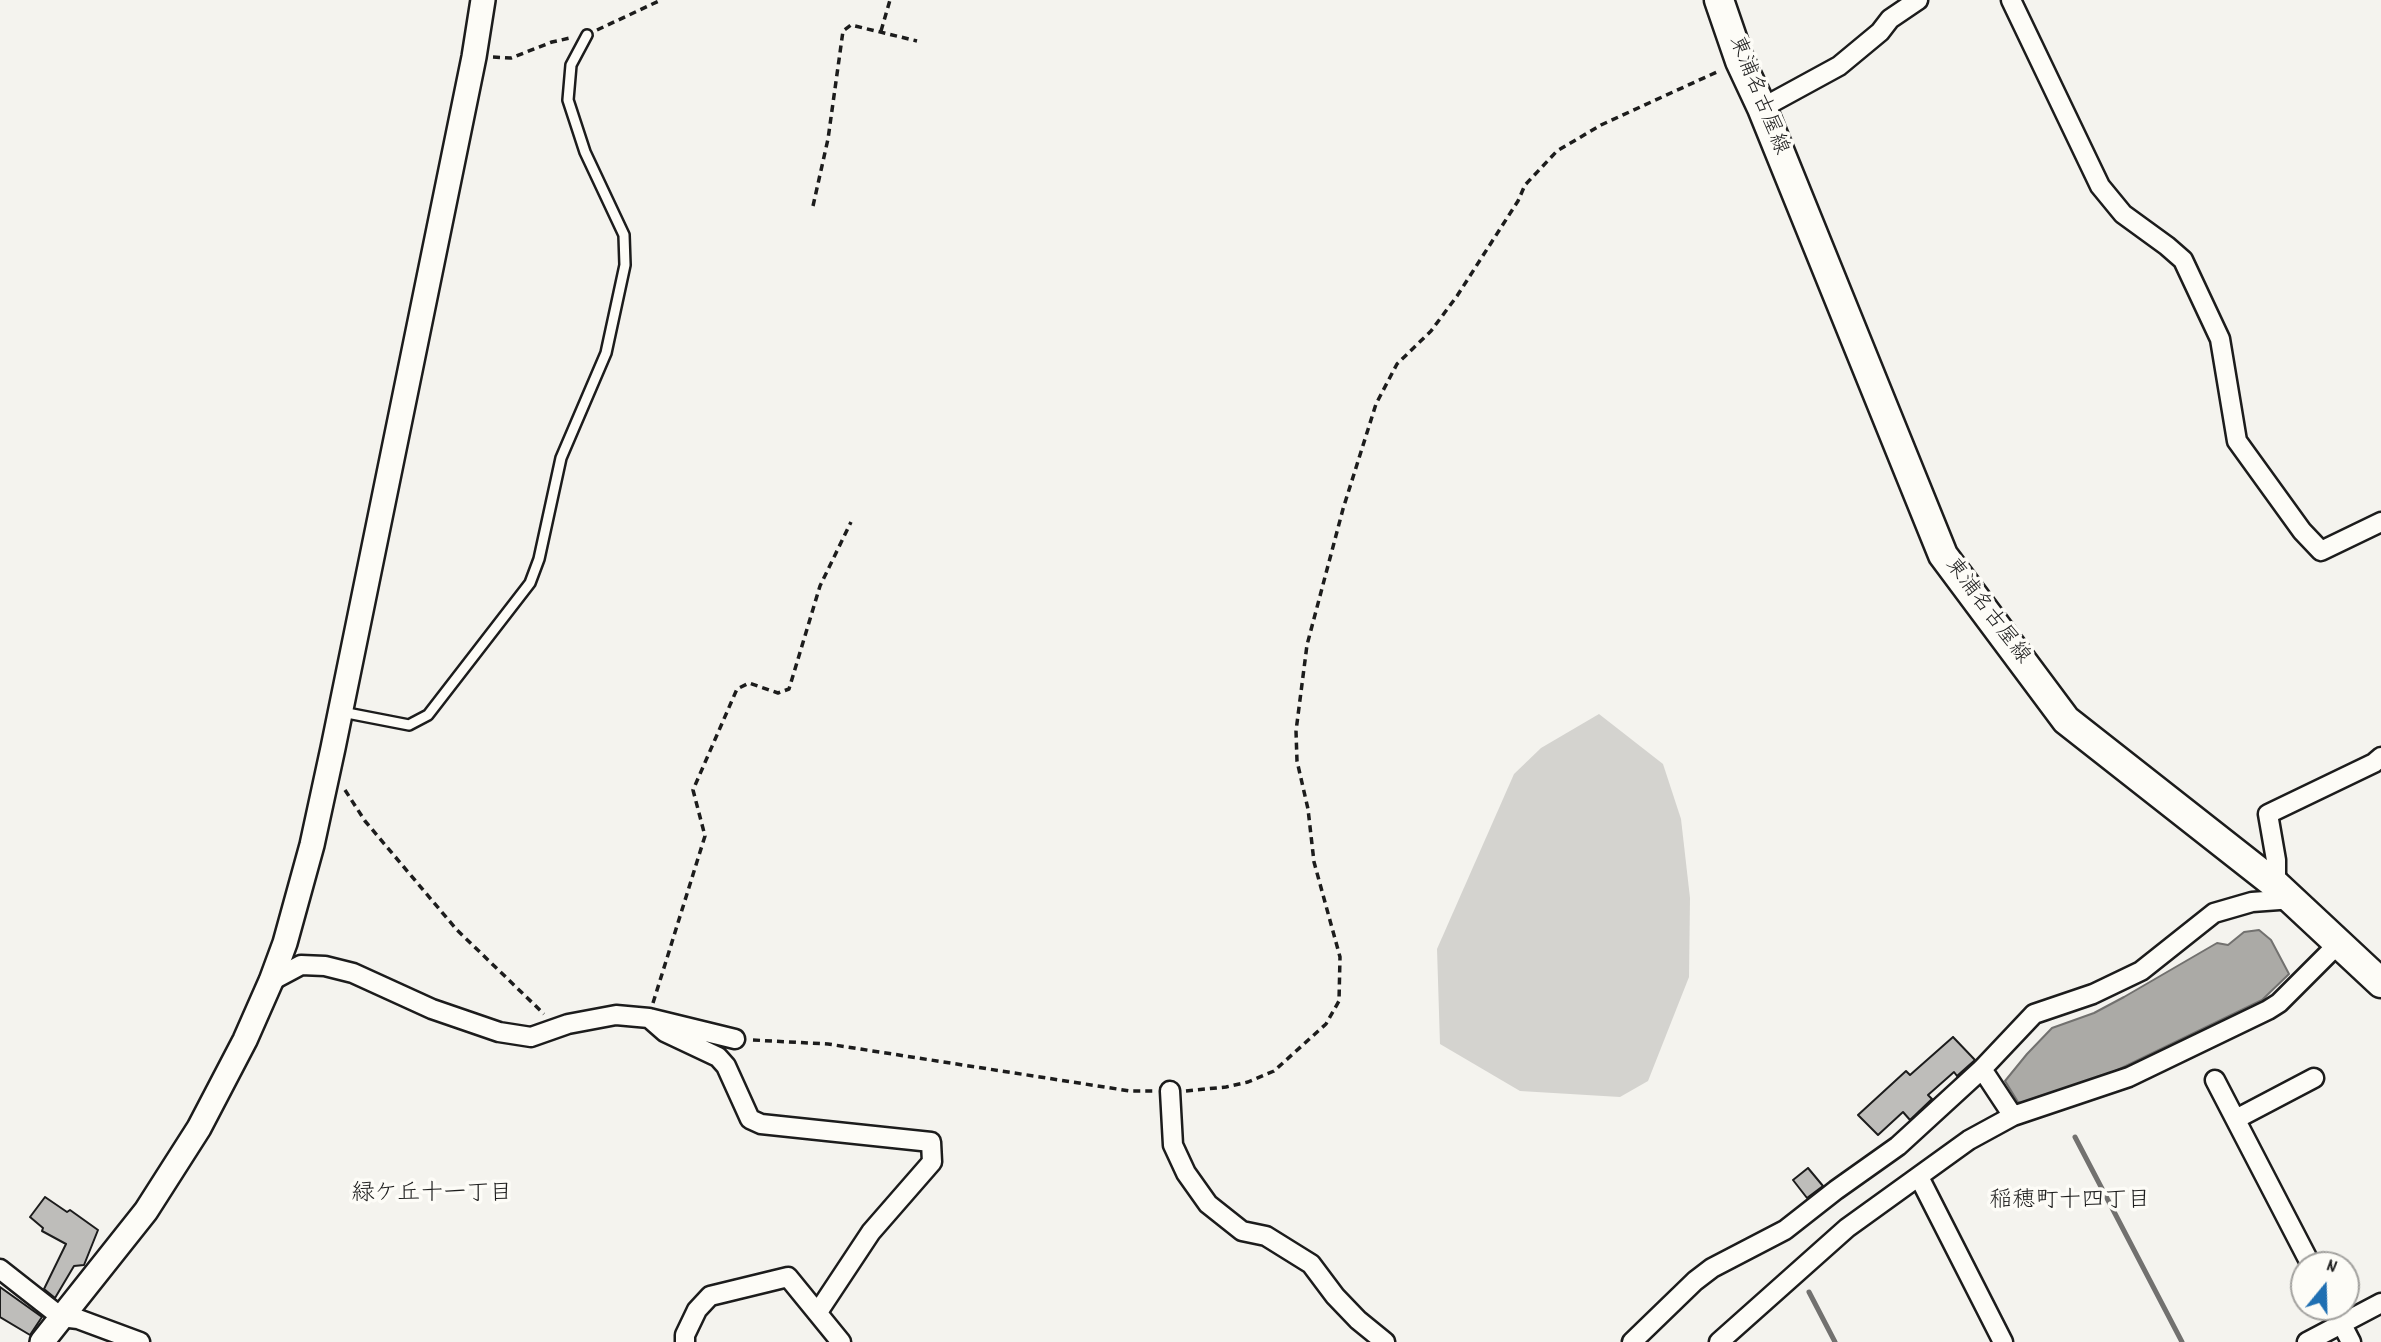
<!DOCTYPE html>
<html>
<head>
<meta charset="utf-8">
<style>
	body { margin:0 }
	#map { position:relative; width:2381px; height:1342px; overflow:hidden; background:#f4f3ee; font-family:Dekko,sans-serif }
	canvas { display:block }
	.north { position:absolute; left:2290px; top:1251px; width:70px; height:70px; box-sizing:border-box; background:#fdfcf7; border:2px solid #a3a29f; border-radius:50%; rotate:19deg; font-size:19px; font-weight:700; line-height:28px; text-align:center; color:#1c1c1c }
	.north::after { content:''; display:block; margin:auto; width:24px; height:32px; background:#1f6fb2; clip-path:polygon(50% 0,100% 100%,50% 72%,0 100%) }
</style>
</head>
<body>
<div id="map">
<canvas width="2381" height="1342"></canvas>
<div class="north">N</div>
</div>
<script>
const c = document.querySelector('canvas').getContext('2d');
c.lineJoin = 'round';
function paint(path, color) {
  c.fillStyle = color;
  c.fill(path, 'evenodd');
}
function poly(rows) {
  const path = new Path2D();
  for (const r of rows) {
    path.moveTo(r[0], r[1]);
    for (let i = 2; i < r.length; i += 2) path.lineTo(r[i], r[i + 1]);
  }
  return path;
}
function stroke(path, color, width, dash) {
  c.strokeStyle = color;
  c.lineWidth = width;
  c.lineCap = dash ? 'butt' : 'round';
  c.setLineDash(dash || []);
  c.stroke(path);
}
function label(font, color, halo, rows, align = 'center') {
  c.font = font + ' Dekko,"Klee One",sans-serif';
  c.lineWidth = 7;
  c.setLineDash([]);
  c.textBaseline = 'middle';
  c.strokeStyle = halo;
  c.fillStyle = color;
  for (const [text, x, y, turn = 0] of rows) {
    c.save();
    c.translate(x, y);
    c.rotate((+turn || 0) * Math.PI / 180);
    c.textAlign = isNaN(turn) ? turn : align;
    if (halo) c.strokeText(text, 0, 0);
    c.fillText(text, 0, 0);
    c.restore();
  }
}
paint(poly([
	[1599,714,1663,764,1681,819,1690,898,1689,977,1648,1081,1620,1097,1520,1091,1440,1044,1437,949,1514,774,1541,748]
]), '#d4d3cf');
const water = poly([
	[2259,930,2271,940,2289,974,2262,1000,2101,1078,2023,1104,2018,1102,2005,1081,2027,1054,2052,1028,2094,1013,2124,997,2217,943,2228,945,2244,932,2259,930]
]);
paint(water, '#abaaa6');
stroke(water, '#72716f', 2);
stroke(poly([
	[2075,1137,2182,1342],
	[1809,1292,1835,1342]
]), '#72716f', 5);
const building = poly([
	[1953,1037,1975,1060,1957,1076,1954,1072,1928,1095,1932,1099,1910,1120,1903,1112,1878,1135,1858,1115,1906,1071,1910,1075,1953,1037],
	[1808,1168,1823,1186,1807,1198,1793,1180,1808,1168],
	[45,1197,67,1212,70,1210,98,1230,84,1265,74,1266,55,1298,44,1289,66,1244,42,1231,43,1228,30,1217,45,1197],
	[0,1287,42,1317,30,1335,0,1317,0,1287]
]);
paint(building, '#bebdba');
stroke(building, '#1c1c1c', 2);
const service = poly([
	[342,712,409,725,428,715,530,583,539,559,561,458,606,353,625,265,624,235,585,152,568,100,571,65,587,35]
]);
const minor = poly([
	[2011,0,2100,186,2123,214,2167,246,2183,260,2220,339,2237,441,2302,531,2321,551,2381,522],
	[1762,108,1839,66,1880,32,1890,19,1918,0],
	[2276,885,2276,860,2268,814,2374,763,2381,757],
	[271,981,301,965,325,966,353,973,432,1009,499,1032,531,1037,568,1024,616,1015,649,1018,735,1039],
	[649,1018,665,1032,718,1057,726,1066,750,1119,761,1124,931,1142,932,1162,871,1232,818,1312],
	[1982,1069,2013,1116],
	[2215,1080,2311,1265],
	[1170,1091,1173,1145,1186,1173,1208,1204,1242,1231,1266,1236,1311,1264,1335,1296,1358,1320,1385,1342],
	[2236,1119,2314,1078],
	[1919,1177,2003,1342],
	[0,1269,61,1317,78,1319,140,1342],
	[2333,1307,2351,1342],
	[685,1342,685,1335,697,1310,710,1296,788,1277,841,1342],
	[1632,1342,1695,1281,1712,1268,1785,1230,1836,1190,1898,1146,1982,1069,2034,1014,2093,994,2141,971,2214,913,2252,902,2293,899],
	[1719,1342,1847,1228,1969,1140,2013,1116,2129,1077,2268,1010,2279,1003,2338,944],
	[2307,1342,2381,1303]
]);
const tertiary = poly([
	[42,1342,146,1211,199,1128,245,1040,271,981,285,943,312,845,333,748,474,57,483,0]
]);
const primary = poly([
	[1719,0,1740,61,1762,108,1943,555,2066,720,2276,885,2381,983]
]);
stroke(service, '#1c1c1c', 14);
stroke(minor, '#1c1c1c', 23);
stroke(tertiary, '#1c1c1c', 28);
stroke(primary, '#1c1c1c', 33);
stroke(poly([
	[597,30,661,0],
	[881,31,890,0],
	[493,57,511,58,552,42,570,38],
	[813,206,828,139,843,31,851,25,917,41],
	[345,790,365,821,457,930,544,1014],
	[653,1003,705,836,693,790,737,689,749,683,778,693,789,689,820,586,851,522],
	[753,1040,828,1044,1130,1091,1154,1091],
	[1186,1091,1226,1087,1248,1082,1274,1071,1326,1024,1339,1001,1340,957,1314,862,1308,809,1297,761,1296,731,1307,645,1343,509,1376,404,1397,364,1431,331,1457,296,1518,201,1525,185,1557,151,1601,125,1719,71]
]), '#1c1c1c', 3.5, [7, 5]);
stroke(service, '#fdfcf7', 9);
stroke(minor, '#fdfcf7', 18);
stroke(tertiary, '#fdfcf7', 23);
stroke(primary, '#fdfcf7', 28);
label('21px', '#1c1c1c', '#fdfcf7', [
	["東浦名古屋線",1757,96,68],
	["東浦名古屋線",1986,612,53]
]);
label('23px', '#1c1c1c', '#fdfcf7', [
	["緑ケ丘十一丁目",432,1196],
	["稲穂町十四丁目",2070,1203]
]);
</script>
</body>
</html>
